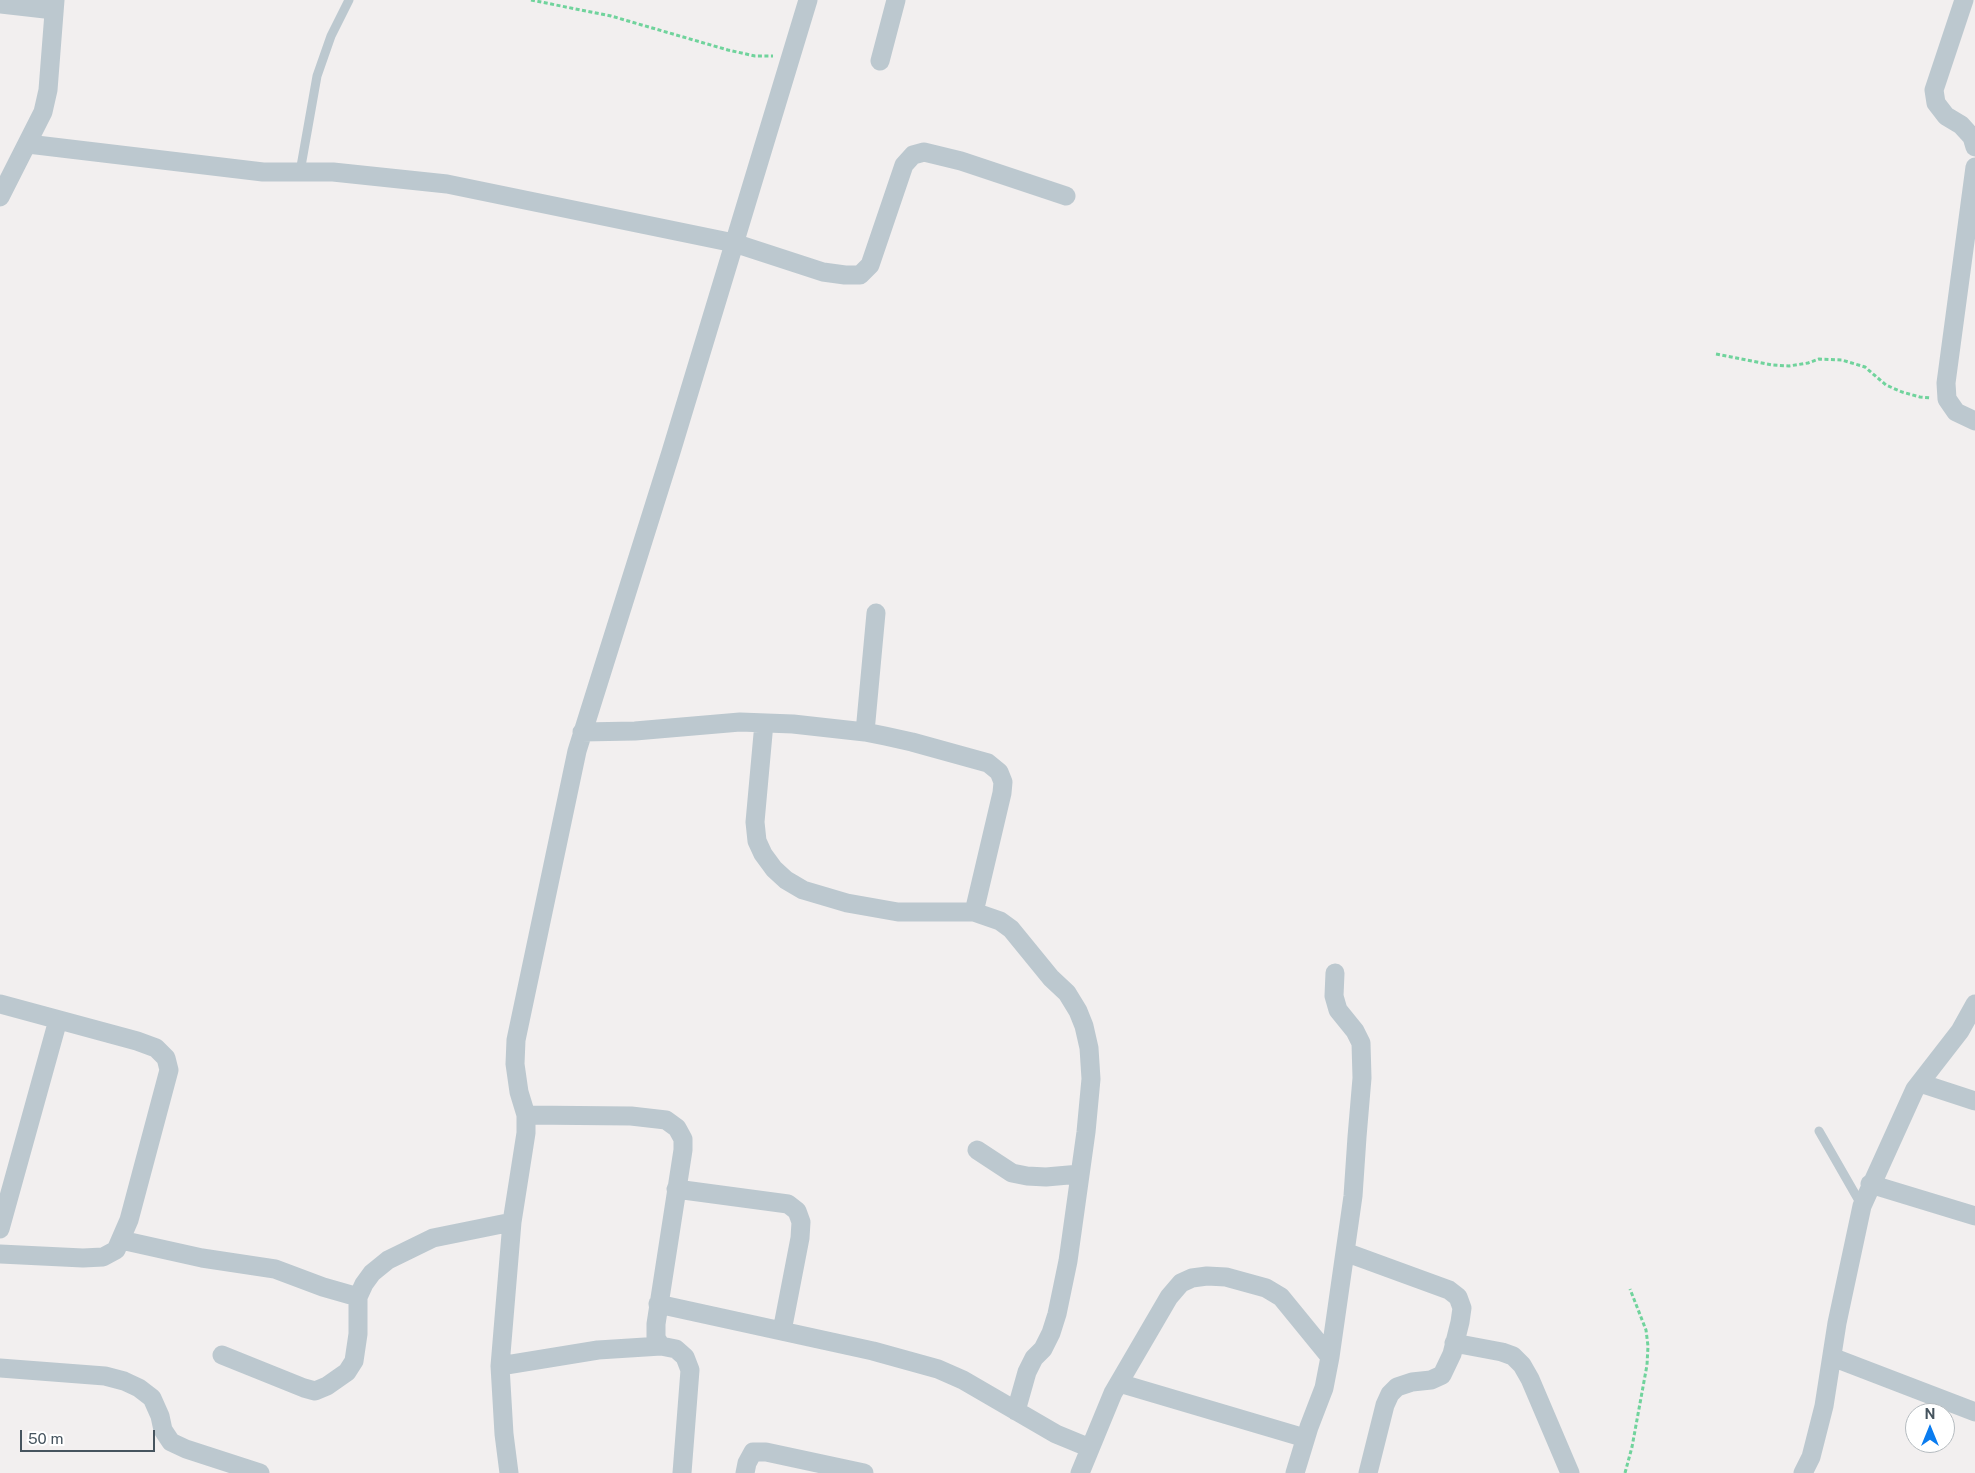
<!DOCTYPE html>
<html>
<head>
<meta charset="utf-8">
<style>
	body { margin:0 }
	#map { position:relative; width:1975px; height:1473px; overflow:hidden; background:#f2efef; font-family:"Public Sans",sans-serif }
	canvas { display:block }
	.north { position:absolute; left:1905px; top:1403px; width:50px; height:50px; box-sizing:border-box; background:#fff; border:1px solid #b5bbbf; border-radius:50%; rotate:0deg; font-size:14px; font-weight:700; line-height:20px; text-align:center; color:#46545e }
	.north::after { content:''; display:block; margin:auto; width:18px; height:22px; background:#0b7cef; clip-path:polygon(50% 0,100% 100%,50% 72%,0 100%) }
	.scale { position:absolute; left:20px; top:1430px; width:135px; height:22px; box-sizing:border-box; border:2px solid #46545e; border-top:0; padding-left:6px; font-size:15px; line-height:18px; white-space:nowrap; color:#46545e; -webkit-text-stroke:4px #fff; paint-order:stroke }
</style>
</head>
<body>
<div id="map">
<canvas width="1975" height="1473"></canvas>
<div class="north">N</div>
<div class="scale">50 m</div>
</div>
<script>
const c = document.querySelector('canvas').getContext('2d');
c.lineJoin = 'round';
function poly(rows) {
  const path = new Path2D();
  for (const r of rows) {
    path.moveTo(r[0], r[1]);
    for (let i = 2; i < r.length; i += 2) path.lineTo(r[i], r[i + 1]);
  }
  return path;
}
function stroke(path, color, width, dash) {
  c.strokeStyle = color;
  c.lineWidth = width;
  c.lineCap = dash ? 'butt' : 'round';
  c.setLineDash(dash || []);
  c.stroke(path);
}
stroke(poly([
	[531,0,611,16,728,50,755,56,773,56],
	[1716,354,1772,365,1789,366,1808,363,1819,359,1842,360,1865,367,1886,385,1902,392,1920,397,1931,398],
	[1625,1473,1632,1447,1647,1365,1648,1346,1646,1330,1630,1289]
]), '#70d39c', 3, [4, 2.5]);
stroke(poly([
	[300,172,317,76,331,36,349,0],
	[1819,1131,1862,1206]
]), '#bcc8cf', 9);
stroke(poly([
	[1964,0,1934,90,1936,103,1946,116,1961,125,1972,137,1975,147],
	[0,4,54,10],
	[880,61,896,0],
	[28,144,263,172,333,172,447,184,734,243,823,272,845,275,860,275,870,265,904,165,913,155,924,152,961,161,1066,196],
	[1975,167,1946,383,1947,399,1956,412,1975,421],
	[0,197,43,112,48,90,55,0],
	[764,723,755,822,757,841,763,854,774,869,786,880,803,890,847,903,898,912,974,912,1000,921,1011,929,1051,978,1067,993,1078,1011,1084,1026,1089,1048,1091,1079,1086,1132,1068,1261,1057,1314,1051,1333,1043,1349,1034,1358,1027,1372,1016,1411],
	[582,732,635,731,740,722,793,724,865,732,885,736,912,742,988,763,999,772,1003,782,1002,793,974,912],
	[865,732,876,613],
	[0,1004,137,1041,156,1048,166,1058,169,1070,129,1220,116,1250,103,1257,83,1258,0,1254],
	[1920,1083,1975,1101],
	[526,1115,631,1116,666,1120,677,1128,683,1139,683,1150,656,1324,656,1338,661,1346,676,1349,685,1357,690,1370,682,1473],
	[977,1150,1012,1173,1027,1176,1046,1177,1080,1174],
	[1870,1184,1975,1216],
	[676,1189,788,1204,797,1211,801,1222,800,1238,782,1331],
	[0,1229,58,1020],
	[121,1240,202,1258,275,1269,323,1287,358,1297],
	[1345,1252,1449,1290,1458,1297,1462,1308,1460,1322,1452,1354,1442,1375,1431,1380,1412,1382,1397,1387,1390,1394,1385,1405,1368,1473],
	[658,1304,873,1351,938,1369,963,1380,1056,1434,1090,1448],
	[1454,1343,1502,1352,1513,1356,1522,1365,1530,1379,1570,1473],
	[222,1355,304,1388,315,1391,327,1386,347,1372,354,1361,358,1334,358,1297,364,1284,372,1273,388,1260,433,1238,512,1222],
	[1832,1357,1975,1412],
	[500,1366,598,1350,661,1346],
	[0,1368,105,1376,124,1381,139,1388,152,1398,160,1416,163,1430,171,1442,186,1449,260,1473],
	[1119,1383,1305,1438],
	[509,1473,504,1434,500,1366,512,1222,526,1133,526,1115,519,1092,515,1064,516,1040,577,751,671,452,808,0],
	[745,1473,747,1463,753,1452,766,1452,864,1473],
	[1080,1473,1113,1393,1169,1297,1181,1283,1192,1278,1207,1276,1226,1277,1266,1288,1281,1297,1330,1357],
	[1295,1473,1309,1427,1324,1388,1330,1357,1353,1196,1357,1137,1362,1078,1361,1043,1355,1031,1338,1010,1334,996,1335,973],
	[1803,1473,1811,1457,1824,1406,1837,1323,1862,1206,1915,1089,1960,1031,1975,1004]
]), '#bcc8cf', 19);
</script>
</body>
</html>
